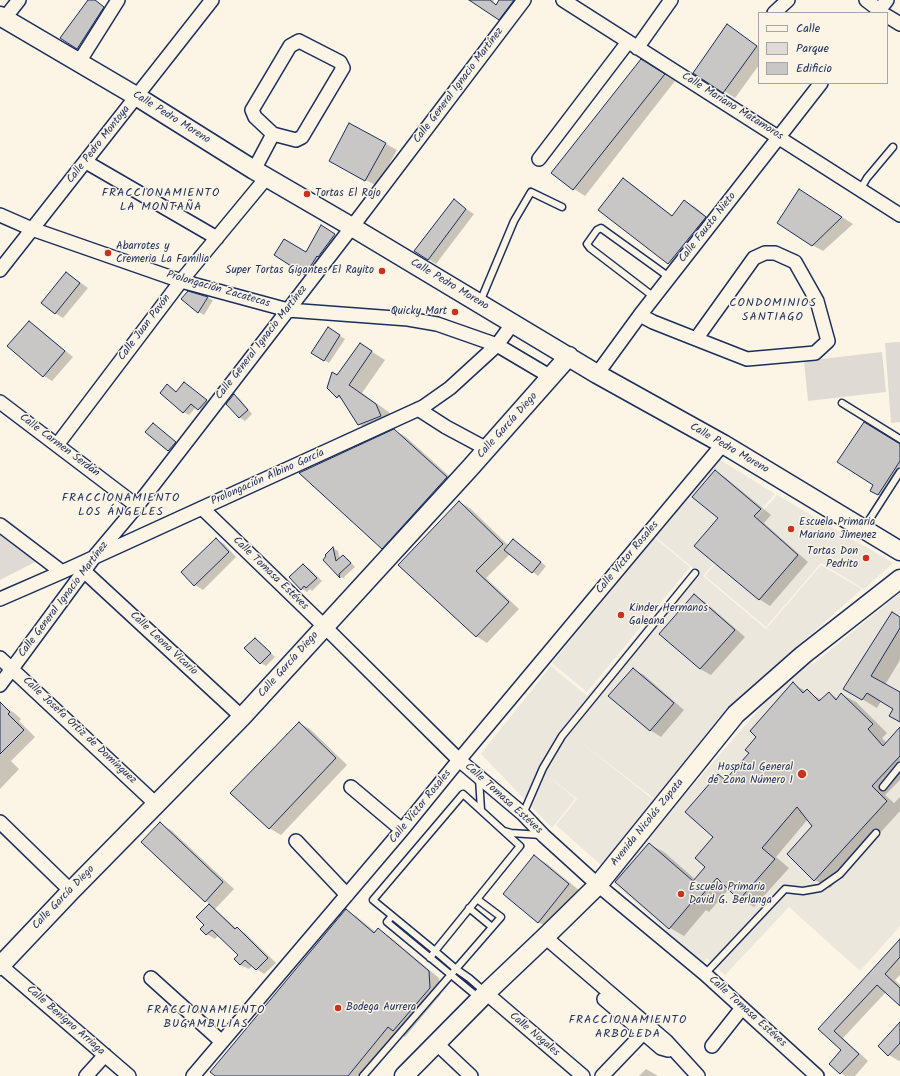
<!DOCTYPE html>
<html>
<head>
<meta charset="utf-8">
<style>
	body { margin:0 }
	#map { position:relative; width:900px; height:1076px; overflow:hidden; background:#fcf5e5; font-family:Kalam,sans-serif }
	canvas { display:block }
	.legend { position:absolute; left:758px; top:12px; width:130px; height:72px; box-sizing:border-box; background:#fcf5e5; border:1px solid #a2a6af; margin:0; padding:5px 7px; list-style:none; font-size:12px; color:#1b2f5e }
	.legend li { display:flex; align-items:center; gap:8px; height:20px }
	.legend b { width:20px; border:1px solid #a2a6af }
</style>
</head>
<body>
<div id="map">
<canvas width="900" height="1076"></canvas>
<ul class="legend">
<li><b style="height:5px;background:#fcf5e5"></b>Calle</li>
<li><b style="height:11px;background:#dfdbd4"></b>Parque</li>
<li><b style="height:11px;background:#c8c7c6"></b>Edificio</li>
</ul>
</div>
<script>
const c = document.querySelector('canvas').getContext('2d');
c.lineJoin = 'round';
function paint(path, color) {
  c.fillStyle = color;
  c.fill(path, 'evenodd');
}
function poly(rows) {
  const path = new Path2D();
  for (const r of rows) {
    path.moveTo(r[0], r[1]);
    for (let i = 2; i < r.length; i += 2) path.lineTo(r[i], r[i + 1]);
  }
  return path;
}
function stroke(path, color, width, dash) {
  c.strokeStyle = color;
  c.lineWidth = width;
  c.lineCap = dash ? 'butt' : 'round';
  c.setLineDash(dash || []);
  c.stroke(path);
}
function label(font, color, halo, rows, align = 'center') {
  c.font = font + ' Kalam,sans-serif';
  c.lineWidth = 3;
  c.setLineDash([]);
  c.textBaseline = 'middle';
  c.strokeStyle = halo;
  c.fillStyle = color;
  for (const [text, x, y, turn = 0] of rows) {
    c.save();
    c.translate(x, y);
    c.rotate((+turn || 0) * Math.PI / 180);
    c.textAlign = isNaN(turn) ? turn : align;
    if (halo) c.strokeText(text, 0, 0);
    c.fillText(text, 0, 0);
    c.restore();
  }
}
paint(poly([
	[719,459,775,494,703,576,766,629,821,565,862,589,737,700,656,800,578,740,655,801,602,866,556,825,577,799,550,777,566,756,550,777,575,799,552,828,481,754,551,666,587,696,693,568,656,537],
	[777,495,893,563,864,589,821,563,766,627,705,576],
	[655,538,690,567,587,692,552,663],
	[900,593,900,926,860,971,789,907,725,975,707,958,703,963,612,882,659,824,804,658,813,664]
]), '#ece7dc');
paint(poly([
	[900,342,900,422,891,423,885,343],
	[882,352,886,392,808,401,804,361],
	[0,530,39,560,0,580]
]), '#dfdbd4');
paint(poly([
	[89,0,95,0,112,12,85,53,77,48],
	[471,0,494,0,493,2,497,5,500,0,531,0,511,25],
	[727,26,759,47,759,65,735,98,694,72],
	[652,67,675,81,585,196,574,189,553,172],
	[350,124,397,150,377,186,341,167],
	[623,179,633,185,673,216,684,201,695,207,716,224,679,269,669,263,599,209],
	[810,197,853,224,823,251,812,245],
	[454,201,474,214,436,264,428,259],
	[328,231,341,239,313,278,306,274,306,253],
	[67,273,88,288,63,318,55,313],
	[208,298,213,300,204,315,199,312],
	[29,322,37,327,73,357,52,381,44,376,8,346],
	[328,329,345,339,329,363,324,360],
	[360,344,385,360,362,393,390,413,394,424,372,432,359,424,343,400,338,397,328,388],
	[184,383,211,404,204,412,196,407,189,415,183,412,168,385,177,392],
	[234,395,239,398,252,414,245,421,239,417],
	[153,424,180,445,174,454,168,451],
	[394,430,406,437,458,484,393,554,382,548],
	[900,445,900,472,883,498,871,490],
	[715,472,726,478,771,515,764,523,808,562,770,606,759,599,719,518],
	[460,502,471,509,508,545,513,540,546,566,538,576,510,554,486,578,519,609,487,643,476,636],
	[216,539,224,544,236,557,203,590,195,585],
	[333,548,338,551,340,559,343,556,348,559,355,567,344,577,345,579,341,577,324,560,327,556,326,555],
	[304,565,309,568,322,581,312,591,310,589,307,592,302,589,291,577],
	[694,595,705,602,745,637,711,675,700,669],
	[900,618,900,660,885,685,900,694,900,721,894,709,881,701,877,708,845,689],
	[255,639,260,642,275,657,266,666,261,663,246,648],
	[633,669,644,675,684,710,661,737,650,730],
	[793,684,822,700,829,693,838,699,841,694,856,702,887,733,882,738,887,743,900,728,900,780,885,795,894,803,900,797,900,811,830,888,815,880,788,854,814,826,808,819,776,857,789,868,754,907,740,899,729,889,709,912,706,910,684,936,670,928,649,844,664,852,696,880,706,867,714,837,718,775,726,780,750,752,758,737],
	[2,706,13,712,21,719,19,721,35,737,11,761,19,769,0,789,0,708],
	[299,723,310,729,347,765,281,835,269,828],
	[160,824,171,830,234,889,215,909,236,928,245,933,276,963,264,974,252,966,249,969,240,965,239,955,219,935,215,939,207,934,206,925,197,917,210,904,206,901],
	[535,857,546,863,580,891,549,928,538,922],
	[346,910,357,917,376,932,378,930,389,936,439,978,441,994,405,1037,399,1034,364,1076,217,1076],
	[900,941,900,975,895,980,900,985,900,1005,886,992,843,1038,868,1061,855,1076,845,1076,830,1064,842,1050,819,1029],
	[900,1024,900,1060,899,1061,889,1055],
	[646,1069,658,1076,639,1076]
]), '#0003');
const building = poly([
	[88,0,95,0,104,7,77,49,60,38,88,0],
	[469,0,490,0,496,5,499,0,514,0,499,20,469,0],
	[727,24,757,46,723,93,693,73,727,24],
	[641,59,665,74,573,190,551,173,641,59],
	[349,123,386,143,365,181,329,161,349,123],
	[623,178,672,216,684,200,706,217,668,264,598,210,623,178],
	[799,189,842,217,812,246,777,223,799,189],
	[454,199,466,209,428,260,414,251,454,199],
	[321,225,335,234,318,257,317,256,305,275,274,255,284,239,306,252,321,225],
	[66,272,80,283,55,314,41,303,66,272],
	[188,291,208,297,198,313,181,299,188,291],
	[29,321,65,351,43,377,7,346,29,321],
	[328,327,340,335,324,361,311,353,328,327],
	[360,343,372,351,349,385,376,404,381,416,358,425,339,395,337,398,327,388,332,372,337,375,360,343],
	[184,382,207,400,198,410,191,404,183,413,160,393,167,384,176,392,184,382],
	[234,394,248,410,239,418,226,404,234,394],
	[864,422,900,444,900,461,878,495,870,491,873,485,837,462,864,422],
	[153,423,176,442,168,451,145,432,153,423],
	[394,429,447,477,382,549,299,473,394,429],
	[715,470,761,509,754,516,798,555,759,600,694,546,718,518,692,497,715,470],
	[459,501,503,544,476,571,509,602,476,637,398,565,459,501],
	[216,538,229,552,194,586,181,572,216,538],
	[513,539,541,562,532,573,504,550,513,539],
	[333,547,336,561,343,555,351,563,339,574,340,578,323,560,326,556,325,555,333,547],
	[303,564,317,578,306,588,304,586,301,590,289,577,303,564],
	[694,594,735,630,700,669,659,634,694,594],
	[892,612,900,617,900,628,871,676,900,692,900,722,889,716,893,709,867,693,862,700,843,689,892,612],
	[255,638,271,653,260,664,244,648,255,638],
	[633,668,674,703,650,731,608,696,633,668],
	[793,682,803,693,807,689,819,701,829,692,836,700,841,693,873,724,868,729,883,746,900,727,900,756,872,786,887,801,814,881,787,854,812,826,797,807,762,848,775,859,739,900,717,878,694,904,692,902,669,929,615,882,649,843,693,881,705,867,695,858,713,837,685,812,718,774,725,780,749,753,745,750,756,737,750,731,793,682],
	[0,702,10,712,8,714,24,730,0,754,0,702],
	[299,722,336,758,269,829,230,793,299,722],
	[160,822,223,882,205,902,141,842,160,822],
	[534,855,569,884,538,923,503,894,534,855],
	[209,904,235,929,237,927,268,958,256,970,245,960,240,965,234,959,238,955,212,930,206,935,200,929,204,925,196,917,209,904],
	[346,909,374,933,378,928,429,971,430,988,393,1031,388,1027,348,1076,215,1076,210,1072,346,909],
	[900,939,900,957,885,974,900,988,900,1006,877,985,834,1031,859,1054,840,1074,829,1064,841,1050,818,1029,900,939],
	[900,1022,900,1043,888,1056,878,1046,900,1022]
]);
paint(building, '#c8c7c6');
stroke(building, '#1b2f5e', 1);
const lane = poly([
	[860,190,867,178,893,147],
	[654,297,590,248,587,244,597,230,601,228,669,277],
	[480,302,514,221,531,192,562,207],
	[842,403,900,439],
	[864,528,900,472],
	[479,778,481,810],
	[883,787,900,766],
	[523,814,543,768,562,736,695,573],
	[504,831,511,833,541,835],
	[469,908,492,927],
	[392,916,387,922,479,998],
	[430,958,435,951,520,846,463,794,373,900,435,951,456,969,469,978,485,992],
	[705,974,785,889,803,891,820,888,840,874,876,833],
	[363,1076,501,917,477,899]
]);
const street = poly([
	[563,0,900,215],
	[866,0,883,13],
	[774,13,788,0],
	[877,13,887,0],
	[887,16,900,24],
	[4,19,19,0],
	[299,41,340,62,343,68,302,137,296,140,273,134,255,117,252,110,290,46,299,41],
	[637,48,671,0],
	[79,62,118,0],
	[539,159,628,42],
	[86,162,217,238],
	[254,170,273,134],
	[0,215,32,229,181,281,288,310,408,319,437,324,497,345,551,377],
	[0,270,212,0],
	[640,315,653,322,696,339,747,359,815,353,828,341,817,301,795,262,775,253,765,253,754,258,696,339],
	[597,374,640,315,821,83],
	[0,402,137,506],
	[418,409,446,427,487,449],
	[57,445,181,281,267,177],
	[202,508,325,627,459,760,523,814,544,836,598,885,705,974,817,1076],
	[0,525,62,572],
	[85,572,242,717],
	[0,599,62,572,423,407,450,388,497,345,513,323],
	[0,658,157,805],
	[0,685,95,556,137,506,352,227,524,0],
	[351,787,402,830],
	[0,822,71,891],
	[296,841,347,895],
	[545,937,666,1041,698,1076],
	[0,965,129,1076],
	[151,978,222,1042],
	[486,993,583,1076],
	[604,999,661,1048,668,1050],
	[436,1043,471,1076],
	[712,1046,742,1008],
	[86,1076,105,1055],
	[193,1076,402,830,459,760,723,444],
	[602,1076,649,1027]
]);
const secondary = poly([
	[0,16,136,96,254,170,352,227,597,374,723,444,900,551],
	[0,966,71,891,242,717,470,468,569,356],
	[404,1076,486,993,545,937,598,885,736,714,803,655,900,579]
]);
stroke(lane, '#1b2f5e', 9);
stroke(street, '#1b2f5e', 16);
stroke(secondary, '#1b2f5e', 21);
stroke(lane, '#fcf5e5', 6);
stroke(street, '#fcf5e5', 13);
stroke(secondary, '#fcf5e5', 18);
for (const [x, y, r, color] of [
	[307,194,4,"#c8321e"],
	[108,253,4,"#c8321e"],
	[382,271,4,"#c8321e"],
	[455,312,4,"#c8321e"],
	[791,529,4,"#c8321e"],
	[866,558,4,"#c8321e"],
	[621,615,4,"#c8321e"],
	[802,774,5,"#c8321e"],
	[681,894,4,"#c8321e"],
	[338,1008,4,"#c8321e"]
]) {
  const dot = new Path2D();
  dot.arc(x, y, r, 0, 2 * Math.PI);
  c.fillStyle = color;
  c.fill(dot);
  stroke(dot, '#fcf5e5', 1.5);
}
label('11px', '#1b2f5e', '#fcf5e5', [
	["Calle General Ignacio Martínez",459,86,-53],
	["Calle Mariano Matamoros",732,107,32],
	["Calle Pedro Moreno",171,118,32],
	["Calle Pedro Montoya",99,145,-52],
	["Calle Fausto Nieto",708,228,-52],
	["Calle Pedro Moreno",449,285,31],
	["Prolongación Zacatecas",218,290,16],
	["Calle Juan Pavón",145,328,-53],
	["Calle General Ignacio Martínez",262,343,-52],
	["Calle García Diego",508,426,-48],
	["Calle Carmen Serdán",59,446,37],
	["Calle Pedro Moreno",729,449,30],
	["Prolongación Albino García",268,478,-24],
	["Calle Víctor Rosales",628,558,-50],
	["Calle Tomasa Estéves",270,574,44],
	["Calle General Ignacio Martínez",64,600,-53],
	["Calle Leona Vicario",163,644,43],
	["Calle García Diego",289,665,-48],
	["Calle Josefa Ortiz de Domínguez",79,731,43],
	["Calle Tomasa Estéves",503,799,42],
	["Calle Víctor Rosales",421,807,-51],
	["Avenida Nicolás Zapata",648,823,-51],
	["Calle García Diego",64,898,-46],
	["Calle Tomasa Estéves",747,1012,42],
	["Calle Benigno Arriaga",65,1021,41],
	["Calle Nogales",534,1035,40]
]);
label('11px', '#1b2f5e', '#fcf5e5', [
	["Tortas El Rojo",315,194],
	["Abarrotes y",116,247],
	["Cremeria La Familia",116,260],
	["Super Tortas Gigantes El Rayito",374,271,"right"],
	["Quicky Mart",447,312,"right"],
	["Escuela Primaria",799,523],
	["Mariano Jimenez",799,536],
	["Tortas Don",858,552,"right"],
	["Pedrito",858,565,"right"],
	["Kinder Hermanos",629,609],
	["Galeana",629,622],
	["Hospital General",793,768,"right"],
	["de Zona Número 1",793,781,"right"],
	["Escuela Primaria",689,888],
	["David G. Berlanga",689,901],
	["Bodega Aurrera",346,1008]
], 'left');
c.letterSpacing = '1px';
label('12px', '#1b2f5e', '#fcf5e5', [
	["FRACCIONAMIENTO",161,194],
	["LA MONTAÑA",161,208],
	["CONDOMINIOS",773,304],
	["SANTIAGO",773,318],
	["FRACCIONAMIENTO",121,499],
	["LOS ÁNGELES",121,513],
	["FRACCIONAMIENTO",206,1011],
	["BUGAMBILIAS",206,1025],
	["FRACCIONAMIENTO",628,1021],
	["ARBOLEDA",628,1035]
]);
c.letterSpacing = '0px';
</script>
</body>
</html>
